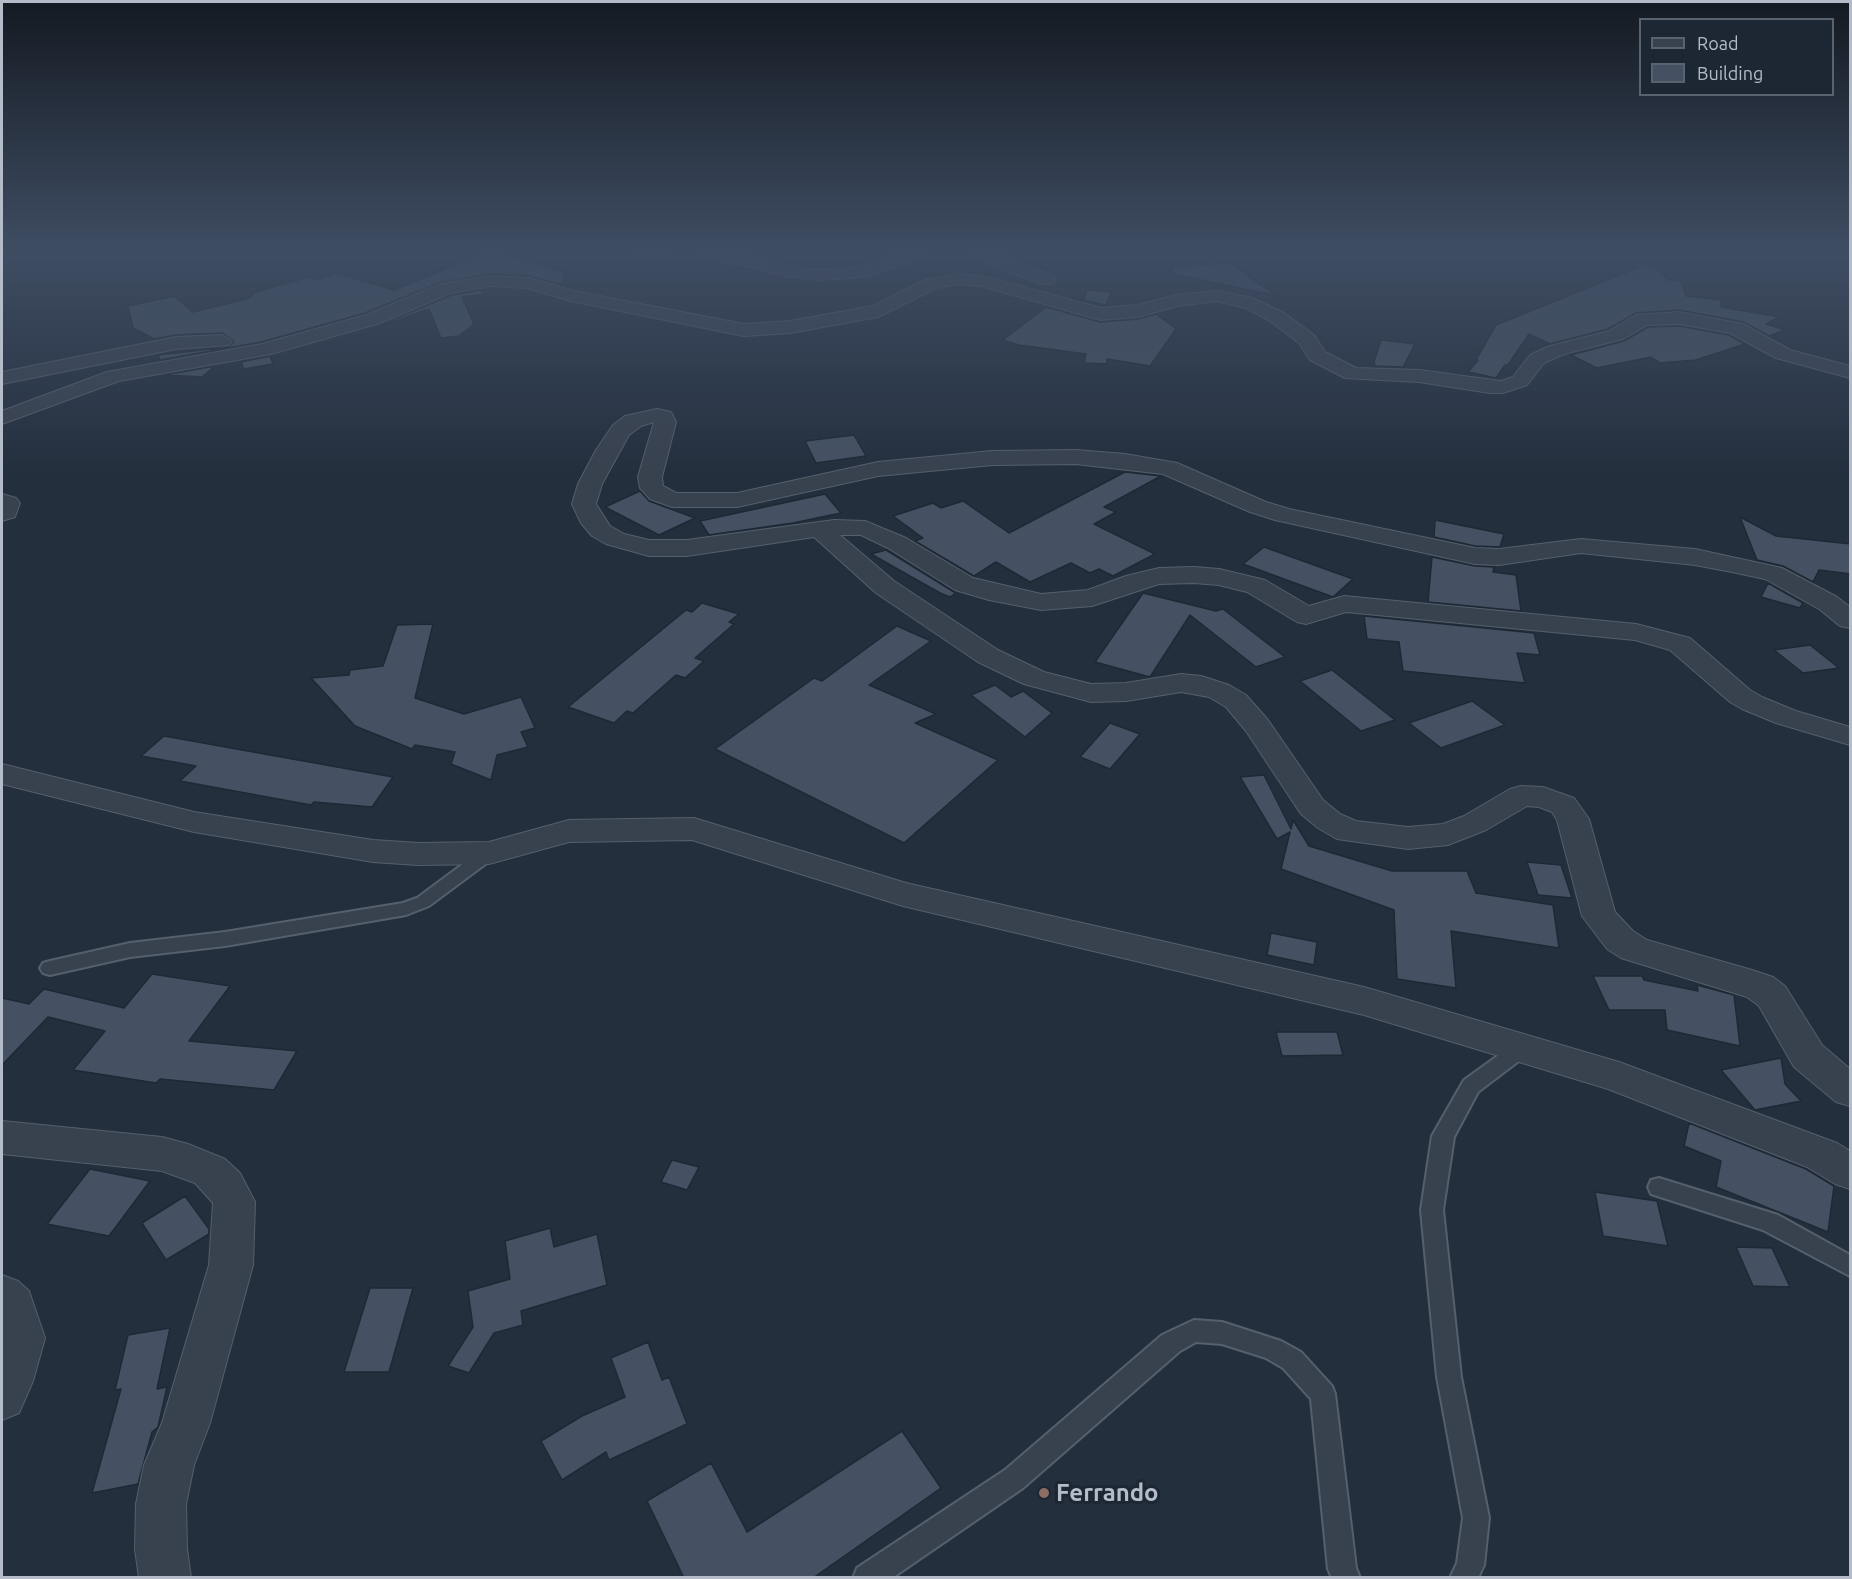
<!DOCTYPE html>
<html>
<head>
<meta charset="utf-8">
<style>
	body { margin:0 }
	#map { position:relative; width:1852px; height:1579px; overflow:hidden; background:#242f3e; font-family:Ubuntu,sans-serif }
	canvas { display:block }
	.frame { position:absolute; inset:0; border:3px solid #b4bcc9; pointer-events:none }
	.legend { position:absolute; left:1639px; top:18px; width:195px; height:78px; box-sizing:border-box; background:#1d2633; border:2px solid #59626f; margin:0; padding:8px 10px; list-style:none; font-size:18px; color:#b4bcc9 }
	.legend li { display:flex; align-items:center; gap:12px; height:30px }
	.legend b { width:30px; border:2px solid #59626f }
</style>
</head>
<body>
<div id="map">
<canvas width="1852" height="1579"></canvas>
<div class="frame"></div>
<ul class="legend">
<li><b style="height:8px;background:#38414e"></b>Road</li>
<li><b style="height:16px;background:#455162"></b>Building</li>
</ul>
</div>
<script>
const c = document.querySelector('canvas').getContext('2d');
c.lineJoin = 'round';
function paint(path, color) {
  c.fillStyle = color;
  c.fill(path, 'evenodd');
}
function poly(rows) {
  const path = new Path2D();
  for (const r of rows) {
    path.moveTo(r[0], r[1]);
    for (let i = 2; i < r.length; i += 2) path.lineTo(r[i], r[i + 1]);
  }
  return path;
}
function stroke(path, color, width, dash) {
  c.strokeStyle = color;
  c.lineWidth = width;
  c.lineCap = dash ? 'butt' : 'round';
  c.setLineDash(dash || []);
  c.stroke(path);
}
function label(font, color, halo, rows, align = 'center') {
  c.font = font + ' Ubuntu,sans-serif';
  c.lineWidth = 6;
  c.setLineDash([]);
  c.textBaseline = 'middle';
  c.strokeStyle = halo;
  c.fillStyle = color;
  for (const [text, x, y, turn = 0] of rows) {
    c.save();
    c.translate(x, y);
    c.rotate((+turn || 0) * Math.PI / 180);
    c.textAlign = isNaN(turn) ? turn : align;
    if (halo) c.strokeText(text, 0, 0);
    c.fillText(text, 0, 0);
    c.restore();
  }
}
const building = poly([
	[484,254,496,254,564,272,562,284,529,276,491,274,441,282,365,313,261,342,160,360,158,355,229,347,234,341,222,333,176,335,154,339,133,328,128,306,174,296,193,312,247,299,258,291,310,277,317,280,335,273,394,290,484,254],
	[1229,263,1275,295,1173,274,1173,268,1229,263],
	[1642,266,1652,266,1669,280,1680,280,1686,296,1721,300,1721,307,1779,317,1766,324,1785,330,1769,336,1743,322,1679,310,1636,313,1608,329,1550,344,1529,334,1508,365,1505,365,1496,378,1468,372,1478,360,1476,360,1496,325,1642,266],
	[481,290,484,294,462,297,474,324,459,336,441,338,429,309,381,326,380,325,452,295,481,290],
	[1087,290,1111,292,1106,305,1072,298,1084,299,1087,290],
	[1046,307,1100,322,1138,319,1156,314,1176,329,1150,366,1107,359,1107,364,1084,363,1086,354,1019,345,1003,340,1046,307],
	[1679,326,1729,335,1745,344,1696,360,1660,363,1651,357,1597,368,1571,355,1624,341,1648,327,1679,326],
	[1381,340,1415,344,1403,367,1375,366,1374,362,1381,340],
	[270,356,273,364,244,369,241,362,270,356],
	[215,366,202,377,165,375,215,366],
	[854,435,866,456,816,463,805,441,854,435],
	[1125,472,1161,476,1104,507,1116,512,1094,524,1155,554,1113,576,1099,569,1090,573,1071,563,1030,582,996,562,974,576,915,541,923,538,893,516,933,503,941,508,963,501,1009,533,1125,472],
	[640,491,649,501,695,518,659,535,605,507,640,491],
	[825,494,841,513,793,523,709,535,700,521,825,494],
	[1740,517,1776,536,1851,544,1851,574,1819,570,1813,582,1783,566,1757,560,1740,517],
	[1435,520,1504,534,1500,547,1475,546,1434,537,1435,520],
	[1264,547,1353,579,1333,597,1243,564,1264,547],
	[886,550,954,592,956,593,950,597,940,593,871,554,886,550],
	[1432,557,1475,566,1494,567,1493,572,1516,575,1521,611,1428,602,1432,557],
	[1768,583,1803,603,1800,608,1761,597,1768,583],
	[1143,593,1216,611,1223,609,1285,657,1256,667,1190,615,1150,677,1095,662,1143,593],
	[702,603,739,614,729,622,734,624,695,658,704,661,685,678,676,675,633,713,627,711,614,723,568,707,686,610,692,612,702,603],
	[1364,616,1534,633,1540,655,1517,653,1525,683,1403,671,1399,642,1367,639,1364,616],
	[433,624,415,698,464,714,521,697,535,728,521,732,528,747,497,755,491,780,451,764,455,752,415,745,412,749,355,726,311,678,349,675,350,670,383,666,397,625,433,624],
	[897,626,931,641,869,685,936,714,915,723,998,760,904,843,715,749,814,678,822,681,897,626],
	[1810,645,1839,668,1803,673,1774,650,1810,645],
	[1332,670,1395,720,1361,731,1300,681,1332,670],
	[995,685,1011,697,1023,691,1052,713,1025,737,971,695,995,685],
	[1472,701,1505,725,1441,748,1409,723,1472,701],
	[1110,723,1140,734,1110,769,1080,757,1110,723],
	[164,736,393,777,372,807,314,802,311,805,180,781,196,766,141,756,164,736],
	[1264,775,1291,829,1293,820,1309,846,1392,871,1467,871,1476,893,1553,905,1559,948,1451,931,1456,988,1397,979,1394,910,1281,869,1290,832,1277,839,1240,777,1264,775],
	[1527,862,1561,865,1572,898,1538,895,1527,862],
	[1271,933,1317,942,1314,965,1267,955,1271,933],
	[152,974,230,986,189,1041,297,1051,274,1090,160,1079,156,1083,73,1070,105,1031,48,1017,2,1065,2,998,29,1004,44,989,124,1008,152,974],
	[1593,976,1642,976,1644,980,1698,991,1697,985,1734,995,1740,1046,1667,1030,1665,1010,1609,1010,1593,976],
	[1276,1032,1337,1032,1343,1055,1282,1056,1276,1032],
	[1781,1058,1785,1084,1801,1101,1755,1110,1721,1070,1781,1058],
	[1689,1123,1806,1169,1834,1186,1828,1232,1716,1187,1721,1161,1684,1146,1689,1123],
	[672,1160,699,1167,687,1190,661,1182,672,1160],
	[90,1169,150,1181,109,1236,47,1224,90,1169],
	[1595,1192,1657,1201,1668,1246,1603,1236,1595,1192],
	[185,1196,209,1229,209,1234,166,1260,142,1223,185,1196],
	[550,1228,554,1247,597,1234,607,1285,521,1311,523,1325,494,1333,469,1373,448,1366,473,1327,468,1291,510,1279,505,1241,550,1228],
	[1736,1247,1772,1248,1790,1287,1753,1286,1736,1247],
	[370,1288,413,1288,389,1372,344,1372,370,1288],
	[170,1328,157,1389,167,1387,158,1427,152,1432,138,1484,92,1493,121,1389,115,1390,128,1335,170,1328],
	[648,1342,662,1380,669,1377,687,1424,609,1460,606,1452,562,1480,541,1441,582,1416,625,1397,611,1358,648,1342],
	[902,1431,941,1488,813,1578,684,1578,647,1501,711,1463,747,1532,902,1431]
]);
paint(building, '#455162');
stroke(building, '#1f2835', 1.5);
const lane = poly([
	[489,847,498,853,495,857,429,906,406,915,225,946,130,957,50,975,43,973,40,968,43,963,50,961,130,943,225,932,403,903,417,898,483,849,489,847],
	[1521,1041,1528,1044,1531,1049,1528,1054,1478,1092,1454,1137,1443,1210,1461,1377,1489,1518,1484,1565,1478,1578,1450,1578,1457,1563,1463,1518,1437,1377,1421,1210,1432,1136,1464,1080,1514,1044,1521,1041],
	[1659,1178,1778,1215,1850,1255,1850,1276,1763,1230,1651,1194,1648,1187,1651,1180,1659,1178],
	[1194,1320,1222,1322,1281,1341,1301,1352,1332,1386,1335,1394,1356,1568,1360,1578,1332,1578,1328,1569,1311,1399,1283,1368,1266,1358,1222,1344,1196,1342,1180,1351,1023,1488,892,1578,853,1578,857,1568,1005,1470,1162,1335,1194,1320]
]);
const street = poly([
	[632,254,669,254,661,259,640,259,632,254],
	[702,254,740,254,786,266,819,270,862,267,899,254,925,254,923,258,864,277,819,280,784,276,757,268,704,258,702,254],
	[972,254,996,254,1053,276,1056,280,1053,284,1041,284,974,258,972,254],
	[957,274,983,276,1101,308,1138,305,1176,295,1217,291,1252,298,1284,313,1314,335,1325,352,1356,368,1419,370,1501,381,1513,377,1530,355,1550,346,1609,331,1636,315,1679,312,1743,324,1790,350,1850,366,1850,378,1776,358,1730,333,1679,324,1647,325,1623,339,1564,354,1544,363,1527,385,1503,393,1490,393,1419,382,1345,378,1310,360,1299,343,1270,321,1246,308,1217,301,1177,306,1138,317,1100,320,982,286,957,284,936,288,878,317,790,333,744,336,571,301,527,288,491,286,451,293,380,323,271,354,119,381,2,424,2,411,107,372,262,344,366,315,441,284,491,276,529,278,574,291,744,324,790,321,873,306,925,280,957,274],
	[222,335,232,341,229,345,176,349,2,384,2,372,176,337,222,335],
	[657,409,671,412,676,422,662,477,663,486,676,493,737,493,878,462,992,451,1076,450,1125,454,1177,463,1266,502,1289,509,1475,548,1499,549,1581,539,1695,549,1782,568,1837,597,1850,607,1850,628,1840,626,1819,609,1765,579,1732,572,1695,565,1581,553,1499,565,1475,564,1275,520,1250,512,1163,474,1076,464,992,465,878,476,737,507,672,507,650,499,640,488,638,477,654,422,641,426,629,435,602,484,596,504,610,526,624,534,649,540,687,540,834,520,865,521,906,538,973,578,1041,594,1088,590,1126,576,1159,568,1194,567,1219,569,1265,580,1309,606,1344,596,1636,624,1690,638,1750,690,1762,697,1796,711,1850,727,1850,745,1776,723,1742,709,1730,702,1670,650,1635,640,1346,612,1306,624,1297,622,1247,592,1219,585,1194,583,1159,584,1092,606,1041,610,989,600,955,590,888,548,861,535,840,535,894,581,998,650,1044,672,1091,684,1126,683,1181,674,1201,676,1229,685,1246,695,1268,720,1323,800,1340,814,1356,821,1408,827,1443,824,1464,816,1510,789,1521,786,1543,787,1574,798,1589,819,1615,912,1633,931,1647,940,1752,970,1773,977,1785,986,1822,1045,1850,1069,1850,1106,1836,1102,1794,1067,1759,1006,1747,997,1621,958,1607,949,1582,916,1557,820,1552,812,1539,807,1527,806,1486,830,1448,845,1408,849,1337,839,1318,828,1301,814,1246,731,1226,707,1209,697,1181,692,1126,701,1091,702,1024,684,978,662,876,593,814,537,687,556,649,556,606,544,592,536,581,523,572,504,578,484,596,450,613,425,625,416,657,409],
	[2,494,16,498,20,503,15,517,2,521,2,494],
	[2,764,194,812,373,840,418,843,489,842,569,820,694,818,906,883,1364,987,1619,1062,1837,1143,1850,1151,1850,1189,1835,1184,1807,1167,1608,1089,1364,1015,903,906,692,840,569,842,489,864,418,865,373,862,194,832,2,784,2,764],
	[2,1121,162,1137,188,1144,225,1159,240,1173,255,1202,253,1265,210,1423,194,1465,186,1504,187,1549,191,1578,139,1578,135,1549,136,1504,144,1465,162,1423,209,1265,213,1203,195,1183,162,1171,2,1154,2,1121],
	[2,1275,18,1281,29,1291,45,1338,33,1381,19,1413,2,1420,2,1275]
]);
stroke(lane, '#565f6c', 4);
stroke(street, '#565f6c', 2);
paint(lane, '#38414e');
paint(street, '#38414e');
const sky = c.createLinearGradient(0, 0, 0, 475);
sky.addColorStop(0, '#141a22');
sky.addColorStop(0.53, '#3f4d63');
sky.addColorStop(1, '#3f4d6300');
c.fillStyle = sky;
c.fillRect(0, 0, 1852, 475);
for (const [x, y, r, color] of [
	[1044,1493,6,"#8d6e63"]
]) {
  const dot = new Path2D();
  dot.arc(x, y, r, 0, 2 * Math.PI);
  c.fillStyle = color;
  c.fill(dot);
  stroke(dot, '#1d2633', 2);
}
label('bold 24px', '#b4bcc9', '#1d2633', [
	["Ferrando",1056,1493]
], 'left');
</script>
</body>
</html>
